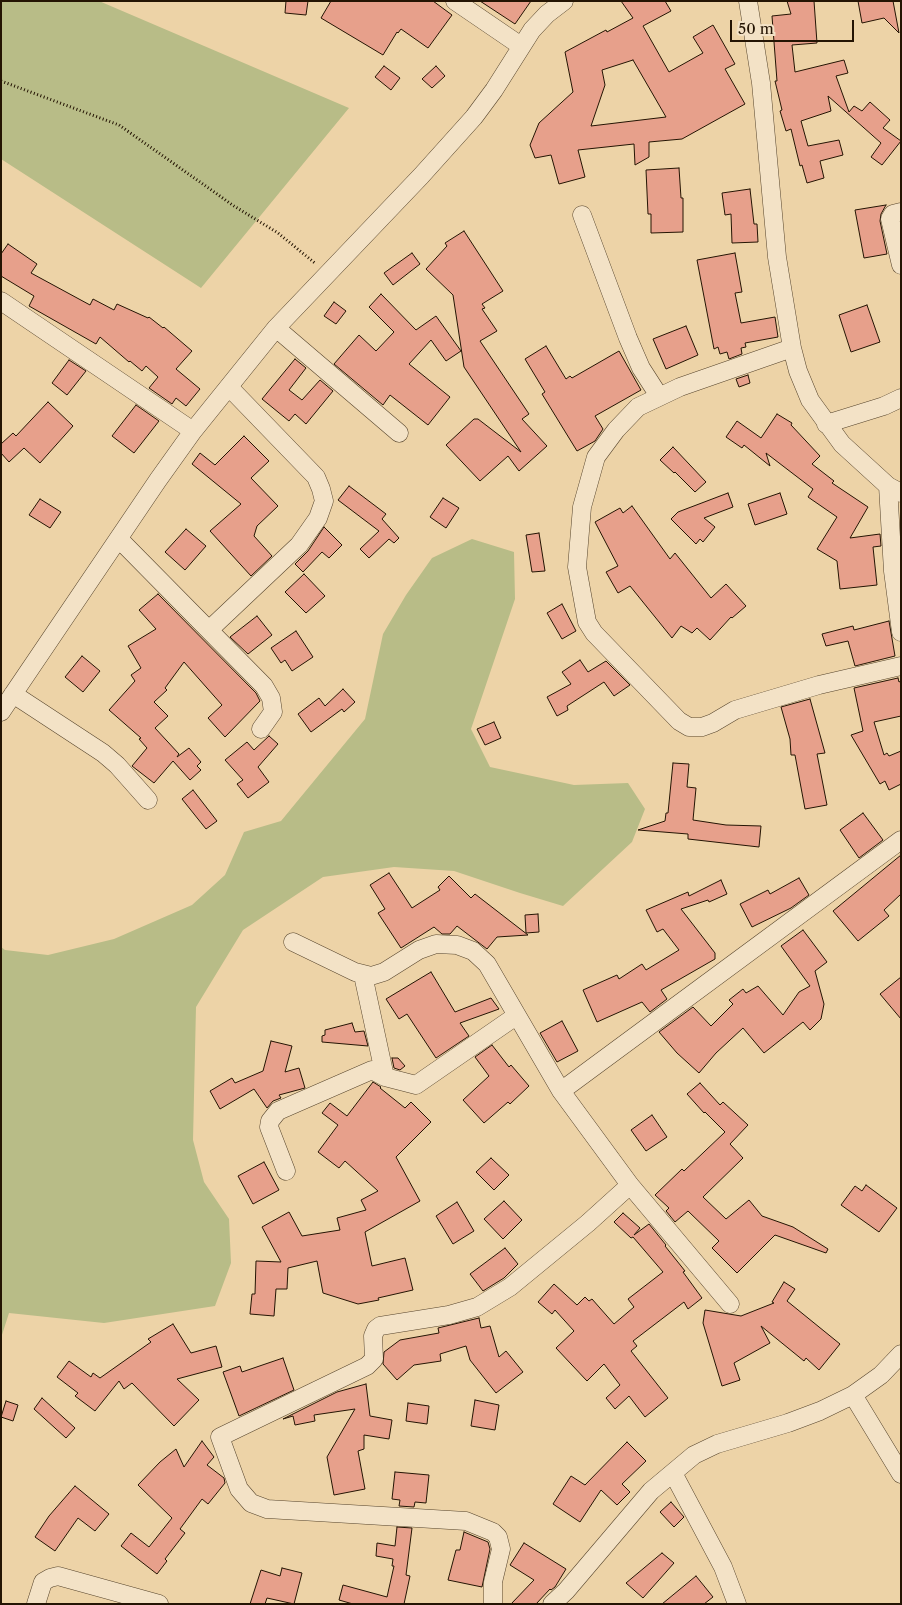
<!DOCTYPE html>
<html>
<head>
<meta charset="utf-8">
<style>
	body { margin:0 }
	#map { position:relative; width:902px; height:1605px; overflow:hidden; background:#edd3a7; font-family:"Libre Caslon Text",serif }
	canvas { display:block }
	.frame { position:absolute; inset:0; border:2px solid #241403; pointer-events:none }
	.scale { position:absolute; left:730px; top:20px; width:124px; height:22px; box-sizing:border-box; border:2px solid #241403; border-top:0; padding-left:6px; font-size:15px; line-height:18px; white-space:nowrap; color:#241403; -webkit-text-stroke:4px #f3e2c6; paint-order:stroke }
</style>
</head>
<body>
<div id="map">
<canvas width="902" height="1605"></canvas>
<div class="frame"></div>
<div class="scale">50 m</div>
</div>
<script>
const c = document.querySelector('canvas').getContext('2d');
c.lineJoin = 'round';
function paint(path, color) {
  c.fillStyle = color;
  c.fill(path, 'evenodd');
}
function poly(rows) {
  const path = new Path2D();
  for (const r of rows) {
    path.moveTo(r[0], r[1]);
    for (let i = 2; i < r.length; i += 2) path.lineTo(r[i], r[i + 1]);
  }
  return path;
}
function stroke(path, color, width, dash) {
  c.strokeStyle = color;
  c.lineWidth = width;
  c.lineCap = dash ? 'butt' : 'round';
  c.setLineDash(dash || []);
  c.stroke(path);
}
paint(poly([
	[1,1,99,1,349,108,201,288,1,159],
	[472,539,514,552,515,599,471,729,490,767,574,785,628,783,645,809,632,842,563,906,520,893,454,871,394,867,323,877,243,930,196,1007,193,1140,204,1182,229,1219,231,1263,215,1306,104,1323,9,1313,1,1338,1,947,5,950,48,955,114,939,192,905,225,875,244,832,281,821,365,719,383,634,406,595,432,558]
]), '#b8bc87');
const building = poly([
	[286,1,308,1,306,15,285,13,286,1],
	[331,1,433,1,452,15,428,48,401,29,398,33,397,32,383,55,321,18,331,1],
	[480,1,531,1,515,24,480,1],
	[621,1,665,1,671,11,643,26,669,72,703,53,693,37,713,25,735,64,725,69,745,104,682,139,649,142,649,157,635,165,634,144,578,150,585,177,559,184,551,155,535,158,530,145,539,123,573,92,565,52,606,30,607,32,633,18,621,1],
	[633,60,666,117,591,126,605,85,602,70,633,60],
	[787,1,814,1,817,43,792,45,795,72,844,60,848,73,836,76,849,112,854,106,862,111,870,102,890,120,883,128,901,141,882,165,871,157,881,143,828,96,831,111,801,121,808,146,839,140,843,155,820,161,824,178,807,183,802,165,800,166,791,129,786,131,780,111,782,110,775,81,777,81,772,16,791,14,787,1],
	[858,1,893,1,899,33,884,18,862,23,858,1],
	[384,66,400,78,391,90,375,77,384,66],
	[436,66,445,76,432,88,422,79,436,66],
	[679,168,681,198,683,198,683,232,651,233,651,214,648,214,646,170,679,168],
	[750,189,754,224,757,224,758,242,732,243,731,214,725,215,722,193,750,189],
	[886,205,881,214,880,221,887,254,864,258,855,210,886,205],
	[464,231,503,291,482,304,485,308,482,309,497,331,480,341,529,414,522,419,547,446,519,471,508,456,480,481,446,445,474,419,478,419,521,452,464,367,453,295,426,269,447,246,445,243,464,231],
	[8,244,37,264,31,273,90,305,93,299,114,310,117,304,148,318,149,317,163,328,164,327,192,351,176,369,200,389,186,406,176,398,172,404,149,388,158,377,146,366,142,371,130,361,129,362,100,337,96,344,29,306,34,296,1,276,1,254,8,244],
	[412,253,420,264,393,285,384,273,412,253],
	[735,253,742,292,735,293,741,323,775,317,778,337,745,343,746,347,741,348,742,354,729,359,727,352,720,354,718,347,714,349,697,260,735,253],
	[381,294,416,330,436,316,461,351,446,361,431,340,409,364,450,397,428,425,390,395,383,405,334,364,359,335,376,351,394,332,369,307,381,294],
	[334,302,346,311,336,324,324,316,334,302],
	[867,305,880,342,851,352,839,315,867,305],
	[686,326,698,355,666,369,653,339,686,326],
	[546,346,566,379,570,376,572,378,619,351,641,390,595,416,603,429,595,441,577,451,542,394,545,392,525,359,546,346],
	[295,359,306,368,289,390,302,400,320,380,333,391,306,424,295,414,289,421,262,399,295,359],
	[69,360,86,371,67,395,52,383,69,360],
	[748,375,750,383,739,387,736,379,748,375],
	[48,402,73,426,40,463,24,448,9,462,1,453,1,444,13,433,16,436,48,402],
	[136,405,159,421,134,453,112,436,136,405],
	[777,414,792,423,791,425,820,456,812,464,834,481,832,483,868,507,850,538,880,534,881,546,873,547,877,585,840,589,837,561,817,549,837,517,808,497,813,489,766,453,770,466,744,445,742,448,726,437,737,421,761,438,777,414],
	[244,436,269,461,251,478,278,506,257,526,254,536,272,556,251,576,210,531,241,504,192,464,200,453,215,465,244,436],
	[673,447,706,482,695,492,675,472,674,473,660,460,673,447],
	[349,486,386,514,382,519,399,538,394,543,389,539,369,558,360,549,379,531,338,500,349,486],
	[728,493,733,507,704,518,715,527,703,542,700,539,696,544,671,519,678,512,728,493],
	[780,493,787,514,755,525,748,504,780,493],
	[443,498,459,508,446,528,430,517,443,498],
	[40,499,61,512,50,528,29,515,40,499],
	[632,506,670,559,675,553,711,598,726,584,746,606,732,618,731,617,710,640,697,628,692,633,681,626,672,638,630,586,618,593,606,572,618,566,595,522,620,508,623,513,632,506],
	[324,527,342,545,329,558,322,552,303,572,295,564,308,551,324,527],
	[186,529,206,546,185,570,165,552,186,529],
	[539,533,545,571,532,572,526,535,539,533],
	[304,574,325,596,306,613,285,592,304,574],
	[158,594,256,693,260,701,225,737,208,718,222,705,184,662,165,688,167,690,154,702,168,716,155,728,179,754,177,757,189,748,201,762,197,766,201,770,190,780,173,761,154,783,132,766,147,748,139,739,141,738,109,710,135,681,131,675,141,668,128,646,156,629,139,610,158,594],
	[562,604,576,631,562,639,547,613,562,604],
	[257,616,272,635,248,654,230,637,257,616],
	[889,621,895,656,855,666,848,641,826,646,822,634,853,626,854,630,889,621],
	[296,631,313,657,292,671,285,660,281,663,271,648,296,631],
	[82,656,100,671,83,692,65,677,82,656],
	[580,660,588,672,606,661,630,685,614,696,604,682,567,706,568,710,557,716,547,697,571,684,562,672,580,660],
	[898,678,899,682,901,681,901,716,874,722,884,755,887,753,889,756,901,751,901,784,889,790,885,781,880,784,851,735,863,731,854,688,898,678],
	[343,689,355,702,344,712,342,709,311,732,298,714,319,698,325,706,343,689],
	[810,699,825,753,817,754,827,805,805,809,795,755,791,755,790,739,781,707,810,699],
	[494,722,501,738,485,745,477,729,494,722],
	[269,736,278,744,258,767,269,782,248,798,237,784,243,780,225,760,247,742,254,750,269,736],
	[673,763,689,764,687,787,696,788,693,820,726,825,761,826,759,847,688,839,688,834,638,830,665,821,666,813,668,813,673,763],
	[193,790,217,821,206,829,182,799,193,790],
	[863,813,883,840,859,858,840,830,863,813],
	[901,855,901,894,884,910,889,916,858,941,833,911,901,855],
	[389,873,412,908,440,890,438,887,449,876,471,898,475,894,528,935,497,937,487,949,457,926,450,934,442,934,434,927,401,948,378,913,385,909,370,885,389,873],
	[799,878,809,895,791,908,752,927,740,904,768,890,770,894,799,878],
	[721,880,727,894,709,902,708,900,681,909,715,953,715,959,661,990,667,999,650,1012,642,1002,597,1022,583,990,617,975,619,979,642,964,646,970,679,950,663,929,657,932,646,910,688,892,689,896,721,880],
	[538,914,539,932,526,933,525,915,538,914],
	[803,930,827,962,815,971,824,1004,821,1019,810,1030,803,1022,764,1053,743,1028,716,1053,699,1073,677,1053,659,1032,693,1007,711,1026,733,1004,729,1000,743,989,746,993,758,986,783,1015,799,992,810,986,781,946,803,930],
	[431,972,455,1012,491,998,499,1009,460,1023,469,1036,436,1058,407,1014,399,1019,386,999,431,972],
	[901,977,901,1019,880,994,901,977],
	[562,1021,578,1051,557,1062,540,1033,562,1021],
	[352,1023,355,1032,364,1031,368,1046,322,1042,322,1036,325,1035,325,1030,352,1023],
	[271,1041,292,1046,285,1072,299,1068,305,1088,279,1095,281,1098,273,1101,267,1108,254,1089,220,1109,210,1091,232,1078,235,1083,263,1071,271,1041],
	[492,1045,509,1067,511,1065,529,1086,510,1104,508,1102,484,1123,463,1100,489,1076,475,1057,492,1045],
	[392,1058,398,1058,405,1066,400,1070,394,1068,392,1058],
	[373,1082,381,1087,380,1088,405,1108,411,1102,431,1122,396,1157,420,1201,365,1232,372,1266,405,1258,413,1290,378,1298,379,1300,358,1304,323,1293,317,1261,288,1268,287,1289,276,1289,274,1316,250,1314,252,1294,255,1294,256,1261,281,1262,262,1227,289,1212,302,1236,340,1230,337,1218,366,1210,361,1200,378,1191,345,1161,339,1168,318,1152,338,1125,322,1113,330,1103,347,1116,373,1082],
	[700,1083,720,1105,723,1102,748,1125,730,1144,743,1158,703,1197,726,1219,749,1200,762,1216,793,1227,828,1249,826,1253,775,1235,737,1273,712,1248,719,1241,688,1211,675,1222,666,1211,669,1208,655,1195,682,1169,684,1171,725,1132,705,1112,704,1113,687,1094,700,1083],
	[652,1115,667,1137,646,1151,631,1130,652,1115],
	[491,1158,509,1175,494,1190,476,1172,491,1158],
	[264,1162,279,1190,253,1204,238,1176,264,1162],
	[866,1185,897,1208,879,1232,841,1205,855,1186,862,1191,866,1185],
	[504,1201,522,1220,503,1239,484,1219,504,1201],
	[457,1202,474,1231,453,1244,436,1216,457,1202],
	[623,1213,640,1228,634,1235,649,1224,666,1245,665,1246,685,1271,683,1272,702,1298,688,1309,684,1302,633,1341,637,1346,631,1351,668,1398,645,1417,629,1396,615,1409,606,1398,620,1385,604,1364,587,1381,556,1348,574,1331,555,1310,552,1314,538,1302,554,1284,577,1305,585,1297,589,1301,592,1299,614,1324,634,1307,628,1299,663,1272,633,1237,631,1238,614,1222,623,1213],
	[505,1248,518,1264,504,1278,483,1291,470,1274,505,1248],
	[784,1282,795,1289,787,1301,840,1344,819,1370,806,1358,804,1361,761,1326,770,1343,734,1363,740,1380,722,1386,703,1323,705,1310,741,1316,774,1303,772,1302,784,1282],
	[479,1318,481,1328,490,1326,499,1357,506,1351,523,1372,496,1393,470,1360,466,1346,440,1354,441,1361,414,1365,397,1380,383,1364,384,1352,400,1340,439,1333,438,1328,479,1318],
	[173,1324,191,1353,216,1346,222,1367,177,1379,199,1400,174,1426,132,1383,124,1389,119,1381,95,1411,75,1396,78,1393,57,1377,69,1361,91,1377,93,1373,100,1378,151,1342,148,1339,173,1324],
	[283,1358,294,1390,239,1416,223,1372,240,1366,242,1372,283,1358],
	[366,1384,370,1416,392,1420,389,1439,364,1435,364,1449,358,1451,365,1489,334,1495,327,1457,355,1409,314,1415,315,1421,295,1425,293,1416,283,1419,337,1392,366,1384],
	[42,1398,75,1428,66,1438,34,1409,42,1398],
	[475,1400,499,1405,495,1430,471,1426,475,1400],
	[6,1401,18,1405,13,1421,1,1417,6,1401],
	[408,1403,429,1406,427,1424,406,1421,408,1403],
	[202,1441,214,1457,207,1465,224,1478,225,1483,208,1504,202,1499,180,1529,185,1533,165,1559,167,1561,157,1574,121,1546,131,1533,149,1547,172,1518,138,1485,160,1462,176,1449,184,1467,202,1441],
	[627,1442,646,1461,622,1484,630,1492,617,1505,601,1490,580,1522,553,1504,571,1476,585,1485,627,1442],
	[395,1472,429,1475,426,1503,415,1502,414,1507,399,1506,400,1500,392,1499,395,1472],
	[75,1486,109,1514,95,1531,78,1518,55,1551,35,1537,49,1516,75,1486],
	[671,1502,684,1517,674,1527,660,1512,671,1502],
	[397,1527,412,1528,406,1575,410,1576,404,1604,353,1604,339,1600,343,1585,387,1597,394,1566,392,1566,393,1559,376,1556,377,1543,395,1546,397,1527],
	[464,1532,488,1542,490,1549,482,1587,448,1580,456,1550,460,1550,464,1532],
	[524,1543,566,1569,555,1587,551,1590,550,1589,536,1604,511,1604,534,1580,510,1565,524,1543],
	[662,1553,674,1563,643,1598,626,1583,662,1553],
	[282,1568,302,1573,294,1604,267,1598,265,1604,250,1604,261,1570,280,1576,282,1568],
	[696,1576,713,1597,704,1604,662,1604,696,1576]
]);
paint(building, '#e7a08b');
stroke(building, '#241403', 1);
const minor = poly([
	[455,1,521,46],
	[748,1,761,83,777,257,792,348,798,371,810,400,842,444,888,486,901,493],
	[901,212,893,214,890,219,901,265],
	[582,215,628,338,641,368,659,396],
	[1,301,193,431],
	[276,328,399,433],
	[792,348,680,387,638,407,616,430,596,457,582,507,577,567,587,622,594,633,679,721,689,727,702,727,713,723,735,710,819,685,901,666],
	[826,424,884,406,901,398],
	[888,486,893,571,901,632],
	[119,539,264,686,271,698,273,712,261,729],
	[209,630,299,545,318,518,324,501,321,489,316,477,229,387],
	[13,694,103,753,117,765,148,800],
	[1,712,158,480,193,431,276,328,421,176,474,117,494,90,532,30,547,14,564,1],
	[293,942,355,972,371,976,384,972,419,950,436,944,457,945,473,951,487,964,561,1091,630,1185,730,1304],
	[363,975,385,1077],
	[561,1091,901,840],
	[286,1171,269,1127,270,1121,278,1111,372,1070,385,1077,416,1085,516,1016],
	[853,1395,901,1474],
	[673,1473,723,1567,737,1604],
	[36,1604,43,1582,50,1578,58,1576,159,1604],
	[493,1604,493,1582,501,1549,498,1537,493,1532,466,1521,267,1509,251,1503,239,1489,220,1437,367,1366,374,1359,373,1336,376,1329,380,1326,449,1315,477,1307,510,1287,588,1223,630,1185],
	[552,1604,566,1591,651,1491,694,1455,717,1444,788,1423,820,1411,853,1395,881,1375,901,1354]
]);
stroke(minor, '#56442c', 19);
stroke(poly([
	[1,81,119,125,234,206,278,233,316,264]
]), '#241403', 3, [1, 2.5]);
stroke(minor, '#f3e2c6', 18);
</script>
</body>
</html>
